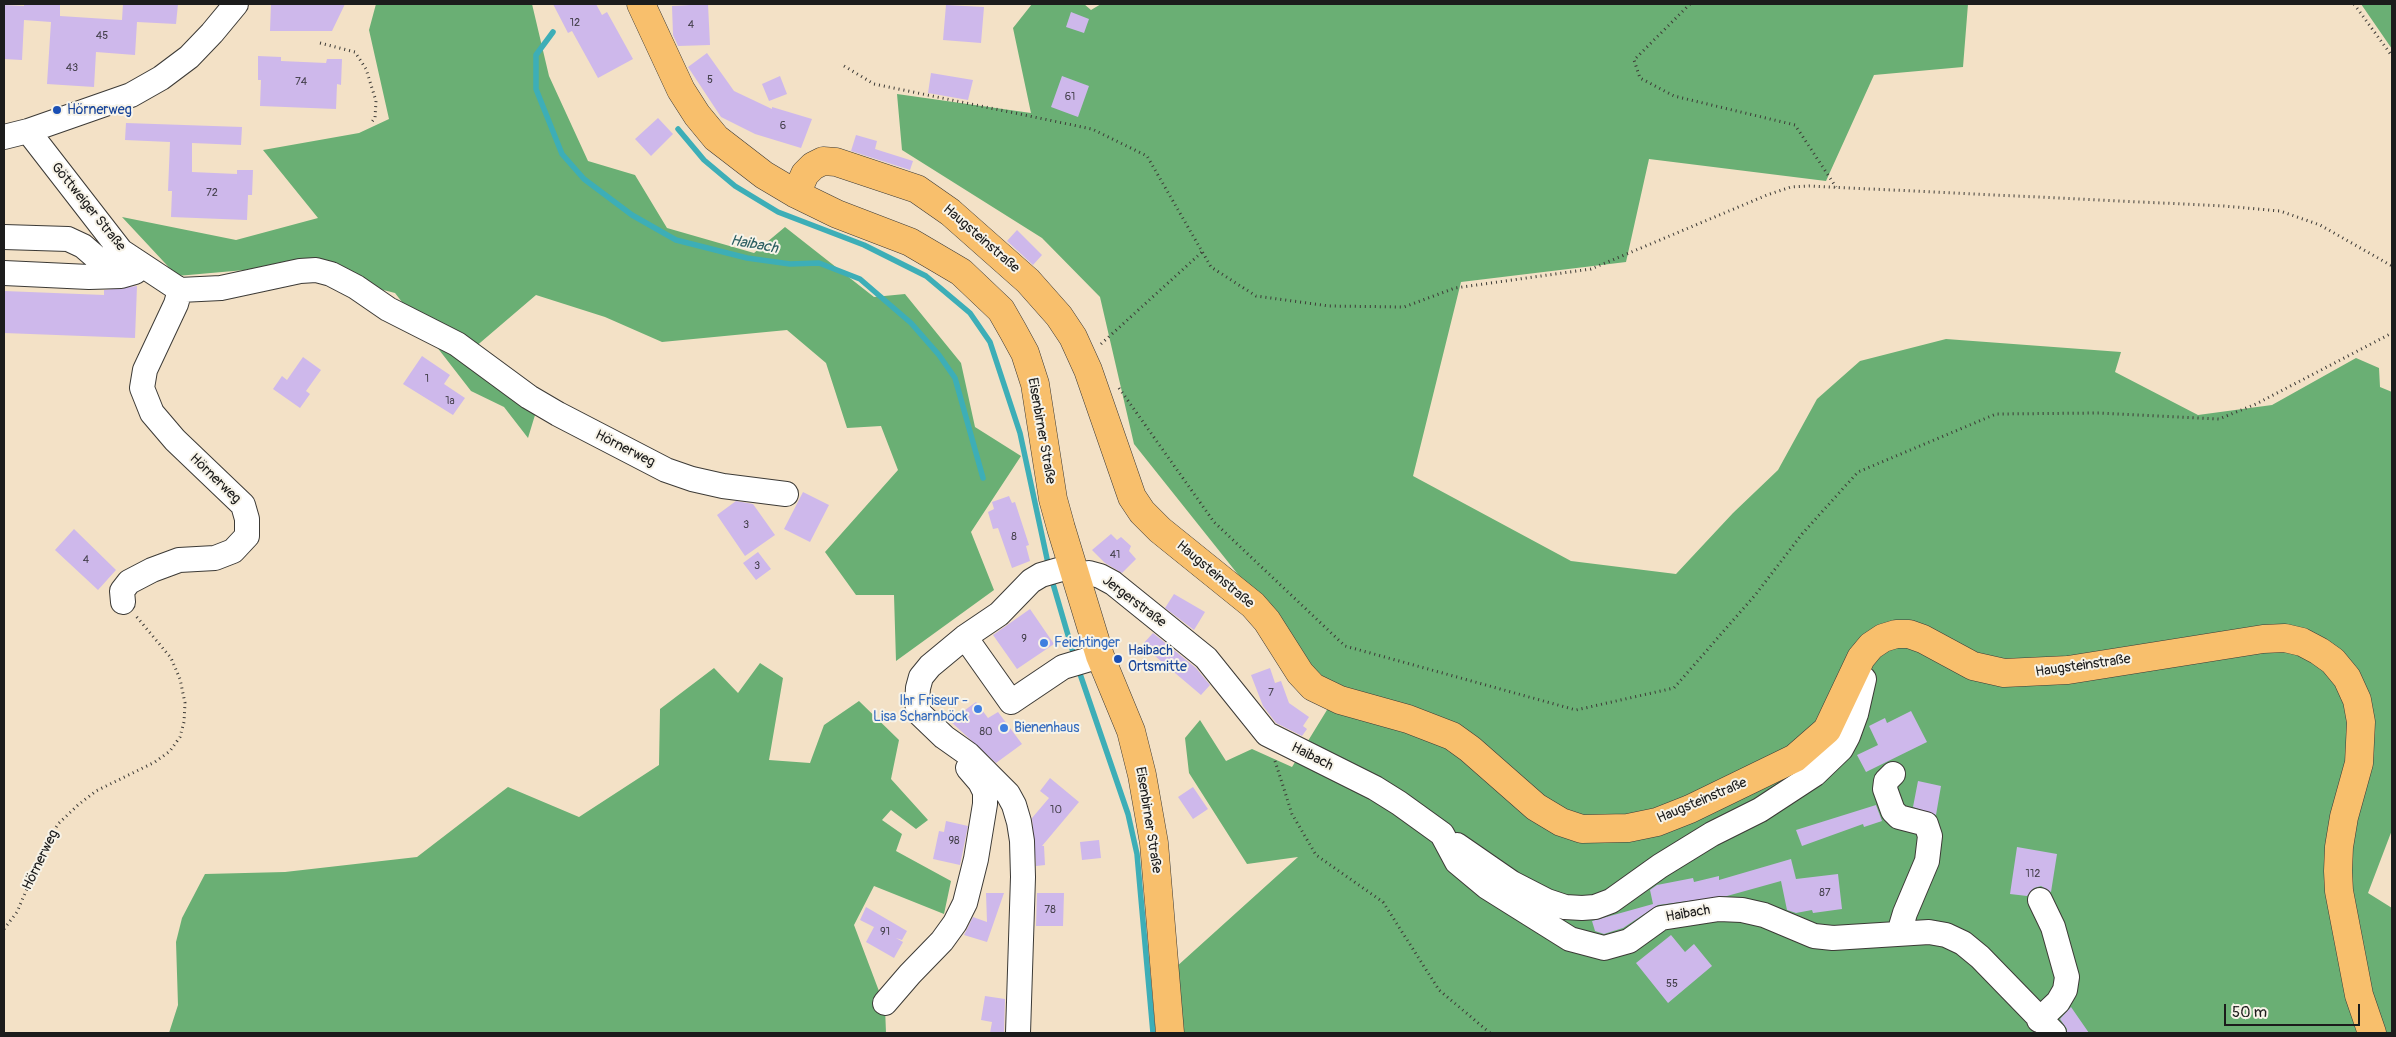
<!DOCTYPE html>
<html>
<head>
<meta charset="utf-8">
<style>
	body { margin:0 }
	#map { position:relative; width:2396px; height:1037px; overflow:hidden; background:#f3e1c6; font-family:Pangolin,sans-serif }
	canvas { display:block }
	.frame { position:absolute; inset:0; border:5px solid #1c1c1c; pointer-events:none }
	.scale { position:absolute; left:2224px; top:1004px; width:136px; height:22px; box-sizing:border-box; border:2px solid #1c1c1c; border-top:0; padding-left:6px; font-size:15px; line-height:18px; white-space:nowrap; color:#1c1c1c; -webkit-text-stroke:4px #f7f3e8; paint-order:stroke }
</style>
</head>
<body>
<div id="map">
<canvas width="2396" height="1037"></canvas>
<div class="frame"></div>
<div class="scale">50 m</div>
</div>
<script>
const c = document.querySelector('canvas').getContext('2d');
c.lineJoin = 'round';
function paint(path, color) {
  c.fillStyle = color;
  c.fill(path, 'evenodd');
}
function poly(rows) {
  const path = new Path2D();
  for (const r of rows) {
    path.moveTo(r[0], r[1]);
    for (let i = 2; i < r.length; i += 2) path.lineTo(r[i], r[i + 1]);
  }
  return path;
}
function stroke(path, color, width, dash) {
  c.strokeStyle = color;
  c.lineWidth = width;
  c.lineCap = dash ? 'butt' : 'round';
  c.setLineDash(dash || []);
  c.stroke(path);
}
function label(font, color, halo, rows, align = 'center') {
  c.font = font + ' Pangolin,sans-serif';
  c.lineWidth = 4;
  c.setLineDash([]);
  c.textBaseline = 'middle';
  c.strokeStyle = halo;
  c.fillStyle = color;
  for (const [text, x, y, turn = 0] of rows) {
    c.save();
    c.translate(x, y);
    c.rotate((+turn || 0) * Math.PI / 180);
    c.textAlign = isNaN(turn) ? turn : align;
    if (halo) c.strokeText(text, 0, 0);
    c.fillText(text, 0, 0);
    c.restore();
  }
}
paint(poly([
	[376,4,532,4,549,76,588,161,635,175,667,228,754,253,785,227,874,297,905,294,961,363,975,427,1021,456,971,532,994,590,896,661,894,595,856,595,825,552,898,470,881,426,847,428,826,363,787,330,662,342,605,317,536,295,474,348,542,392,528,438,504,407,471,391,395,293,290,266,177,276,122,217,236,240,318,218,263,150,359,133,389,119,369,30],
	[1032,4,1084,4,1091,10,1101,4,1968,4,1963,67,1874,75,1826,181,1649,159,1626,262,1461,282,1413,476,1571,561,1676,574,1733,513,1778,470,1817,399,1860,361,1946,339,2121,352,2115,372,2198,415,2272,405,2356,358,2379,368,2380,387,2392,392,2392,830,2368,893,2392,908,2392,1033,1180,1033,1175,968,1298,857,1247,864,1189,773,1185,738,1200,720,1226,761,1252,749,1292,767,1338,692,1311,666,1134,444,1100,297,1042,238,902,150,897,94,1031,113,1013,28],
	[2361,4,2392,4,2392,49],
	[760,663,783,678,769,760,810,763,824,725,859,701,899,740,891,779,928,820,916,829,891,810,882,820,902,834,896,851,951,881,944,914,874,886,854,925,885,1007,886,1033,169,1033,178,1005,176,942,182,918,205,874,285,872,417,857,508,787,579,817,659,765,660,709,714,668,738,693]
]), '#6aaf74');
stroke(poly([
	[553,32,536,55,536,89,562,154,584,179,632,215,676,240,747,258,790,264,819,263,860,279,911,323,939,355,955,378,983,478],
	[678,129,704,160,735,186,778,212,864,245,926,276,970,313,990,342,1020,433,1049,568],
	[1051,577,1075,659],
	[1078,668,1128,814,1137,854,1153,1033]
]), '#3daeb7', 5.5);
paint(poly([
	[24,4,60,4,60,16,122,20,123,4,178,4,176,24,137,22,135,55,96,52,94,87,47,84,51,22,24,20,22,60,4,59,4,5,24,6],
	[271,4,345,4,332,31,270,31],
	[553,4,596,4,602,15,607,12,633,59,598,78,572,31,568,33],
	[708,4,710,45,678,46,673,35,672,6],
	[946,5,984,7,981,43,943,40],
	[1071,12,1089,19,1084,33,1066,27],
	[707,53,734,91,772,109,772,107,812,119,801,148,755,134,721,117,688,67],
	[258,56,281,57,281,61,326,63,327,59,342,59,341,85,337,84,336,109,260,106,261,80,258,80],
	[931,73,973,80,968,100,928,93],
	[780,76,787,94,769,101,762,84],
	[1062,76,1089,86,1078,117,1051,107],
	[658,118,673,134,651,156,635,139],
	[126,123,242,127,241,145,192,143,192,172,237,174,237,170,253,170,252,195,248,195,247,220,171,217,172,191,168,191,170,142,125,140],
	[856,135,877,141,875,149,913,161,910,170,851,151],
	[1017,230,1042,255,1033,265,1007,241],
	[137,286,135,338,4,333,4,291,104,295,104,290],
	[422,356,450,375,444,384,465,398,453,415,403,384],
	[303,357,321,370,306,391,310,394,300,408,273,389,282,376,287,380],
	[803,492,829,505,810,542,784,529],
	[1009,496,1012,503,1015,502,1029,545,1026,546,1030,561,1012,568,998,528,993,529,988,512,994,509,992,502],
	[736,501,753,504,775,535,745,556,717,515],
	[74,529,116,570,98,590,55,550],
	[1111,534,1117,540,1121,537,1131,546,1129,551,1136,559,1122,573,1105,563,1092,550],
	[758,552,771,569,756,580,743,563],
	[1174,594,1205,612,1194,630,1165,608],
	[1030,609,1054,644,1017,669,993,635],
	[1153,633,1196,668,1210,685,1201,695,1142,645],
	[1270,668,1275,683,1281,681,1289,703,1309,717,1303,726,1307,729,1302,736,1276,723,1263,706,1251,675],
	[976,702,988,718,998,712,1022,744,996,763,950,721],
	[1911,711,1927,742,1866,772,1857,755,1878,745,1869,726,1885,718,1887,723],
	[1050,778,1079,802,1042,846,1044,846,1045,865,1036,866,1032,818,1049,798,1040,791],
	[1918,781,1941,786,1936,815,1913,807],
	[1193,787,1208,809,1193,819,1178,797],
	[1876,805,1882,821,1864,827,1863,824,1802,846,1796,830],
	[946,821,968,826,960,865,933,859,939,831,944,832],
	[1099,840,1101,858,1082,860,1080,842],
	[2017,847,2057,854,2051,892,2041,886,2034,888,2027,896,2010,894],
	[1791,859,1796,879,1838,874,1842,909,1813,913,1812,910,1796,913,1787,910,1781,881,1727,896,1658,905,1623,928,1604,934,1595,931,1592,921,1653,904,1650,890,1657,885,1693,878,1694,882,1719,876,1719,880],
	[986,893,1004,893,987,942,964,935,973,917,987,922],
	[1037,893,1064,893,1063,926,1036,926],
	[866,907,907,931,902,940,896,938,903,942,894,958,866,942,874,927,860,920],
	[1671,935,1685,952,1694,944,1712,966,1668,1003,1636,963],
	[985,996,1005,999,1004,1033,990,1033,992,1022,981,1020],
	[2071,1007,2089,1033,2067,1033,2067,1029,2060,1019]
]), '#ceb8eb');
const minor = poly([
	[28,131,121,251,180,290],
	[4,137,28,131,131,95,161,78,189,57,212,33,236,4],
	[4,237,68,239,83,246,98,259,107,260,115,258,121,251],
	[4,273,89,277,121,276,135,272,142,265],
	[180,290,221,288,300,271,316,270,331,274,356,287,388,309,457,344,529,397,558,414,666,470,692,479,723,486,786,494],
	[1075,576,1089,573,1100,576,1113,583,1206,658,1267,734,1375,788,1399,803,1442,834,1457,862,1487,887,1570,939,1604,948,1629,941,1661,918,1719,909,1742,910,1764,915,1814,936,1833,938,1929,932,1946,935,1963,943,1980,957,2054,1033],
	[123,602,122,591,129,582,152,570,179,560,215,558,233,551,247,536,247,519,243,505,175,440,152,413,142,388,145,370,176,304,180,290],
	[965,637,1011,702,1063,667,1100,656],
	[1893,774,1886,781,1885,789,1893,811,1899,817,1926,824,1930,836,1927,861,1905,913,1899,933],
	[1457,845,1512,883,1547,901,1565,907,1582,908,1595,907,1611,901,1660,866,1712,834,1760,810,1815,774,1841,749,1848,736,1856,714,1864,679,1853,674],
	[885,1003,910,974,942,941,955,923,965,903,976,859,985,804,985,792,980,782,968,768],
	[2039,1020,2058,1002,2065,990,2067,977,2053,927,2040,900],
	[1018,1033,1023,877,1022,841,1019,822,1014,805,1008,794,968,754,944,737,919,713,917,703,918,688,921,677,930,666,965,637,999,614,1031,581,1041,575,1072,566]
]);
const major = poly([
	[641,4,681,90,697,115,716,138,764,175,796,194,837,214,910,242,961,272,1001,310,1013,331,1025,353,1035,384,1053,499,1061,528,1100,656,1131,731,1142,775,1154,843,1170,1033],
	[796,194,805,174,813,166,823,161,836,162,917,189,950,212,1028,281,1059,316,1073,337,1088,370,1132,497,1142,512,1160,530,1253,605,1267,621,1300,673,1313,687,1340,700,1408,719,1452,736,1470,749,1536,807,1561,822,1582,829,1628,828,1657,822,1690,809,1795,758,1827,730,1861,658,1871,646,1883,638,1896,634,1909,634,1923,639,1973,666,2004,673,2068,670,2263,639,2285,638,2302,642,2319,651,2333,661,2347,678,2357,700,2361,722,2359,763,2344,817,2339,847,2338,871,2339,891,2359,995,2372,1033]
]);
stroke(minor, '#3c3a36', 26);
stroke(major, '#3c3a36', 29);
stroke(poly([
	[1690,4,1634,60,1640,78,1674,96,1795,125,1836,187],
	[2354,4,2392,56],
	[320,43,355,52,366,69,376,101,375,118,370,124],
	[844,66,874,84,1092,129,1147,156,1211,267,1256,296,1329,306,1404,307,1455,288,1591,269,1767,195,1791,187,1809,186,2224,206,2280,211,2320,225,2392,266],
	[1101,344,1202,252],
	[1119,388,1214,522,1345,646,1576,710,1674,688,1756,594,1802,534,1858,472,1996,414,2099,413,2219,419,2256,404,2392,333],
	[1275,761,1292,814,1316,855,1383,902,1439,990,1490,1033],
	[4,929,17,912,46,844,58,824,78,805,96,791,155,762,170,751,180,737,184,722,185,703,180,679,171,658,136,616]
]), '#3c3a36', 3, [1, 4]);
stroke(minor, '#fff', 24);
stroke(major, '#f8bf6c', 28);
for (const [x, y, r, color] of [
	[57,110,5,"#1a4fb4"],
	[1044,643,5,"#3f7fe0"],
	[1118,659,5,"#1a4fb4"],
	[978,709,5,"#3f7fe0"],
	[1004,728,5,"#3f7fe0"]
]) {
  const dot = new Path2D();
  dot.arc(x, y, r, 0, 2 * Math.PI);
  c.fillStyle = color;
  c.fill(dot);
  stroke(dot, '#f7f3e8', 2);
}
label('11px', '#484350', null, [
	["12",575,23],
	["4",691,25],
	["45",102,36],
	["43",72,68],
	["5",710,80],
	["74",301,82],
	["61",1070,97],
	["6",783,126],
	["72",212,193],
	["1",427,379],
	["1a",450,401],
	["3",746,525],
	["8",1014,537],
	["41",1115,555],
	["4",86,560],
	["3",757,566],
	["9",1024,639],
	["7",1271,693],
	["80",986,732],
	["10",1056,810],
	["98",954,841],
	["112",2033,874],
	["87",1825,893],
	["78",1050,910],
	["91",885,932],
	["55",1672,984]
]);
label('14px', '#164399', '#f7f3e8', [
	["Hörnerweg",67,110],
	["Haibach",1128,651],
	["Ortsmitte",1128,667]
], 'left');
label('14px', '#1c1c1c', '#f7f3e8', [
	["Göttweiger Straße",88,207,51],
	["Haugsteinstraße",981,239,41],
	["Eisenbirner Straße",1041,431,80],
	["Hörnerweg",625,449,27],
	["Hörnerweg",215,479,44],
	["Haugsteinstraße",1215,575,40],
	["Jergerstraße",1134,602,37],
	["Haugsteinstraße",2083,666,-8],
	["Haibach",1312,757,27],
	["Haugsteinstraße",1702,801,-23],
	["Eisenbirner Straße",1148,820,81],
	["Hörnerweg",41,860,-64],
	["Haibach",1688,914,-10]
]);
label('14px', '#366cbe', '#f7f3e8', [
	["Feichtinger",1054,643],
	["Ihr Friseur -",968,701,"right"],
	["Lisa Scharnböck",968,717,"right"],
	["Bienenhaus",1014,728]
], 'left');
label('italic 15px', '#2b5e62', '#f7f3e8', [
	["Haibach",754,245,10]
]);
</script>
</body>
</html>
